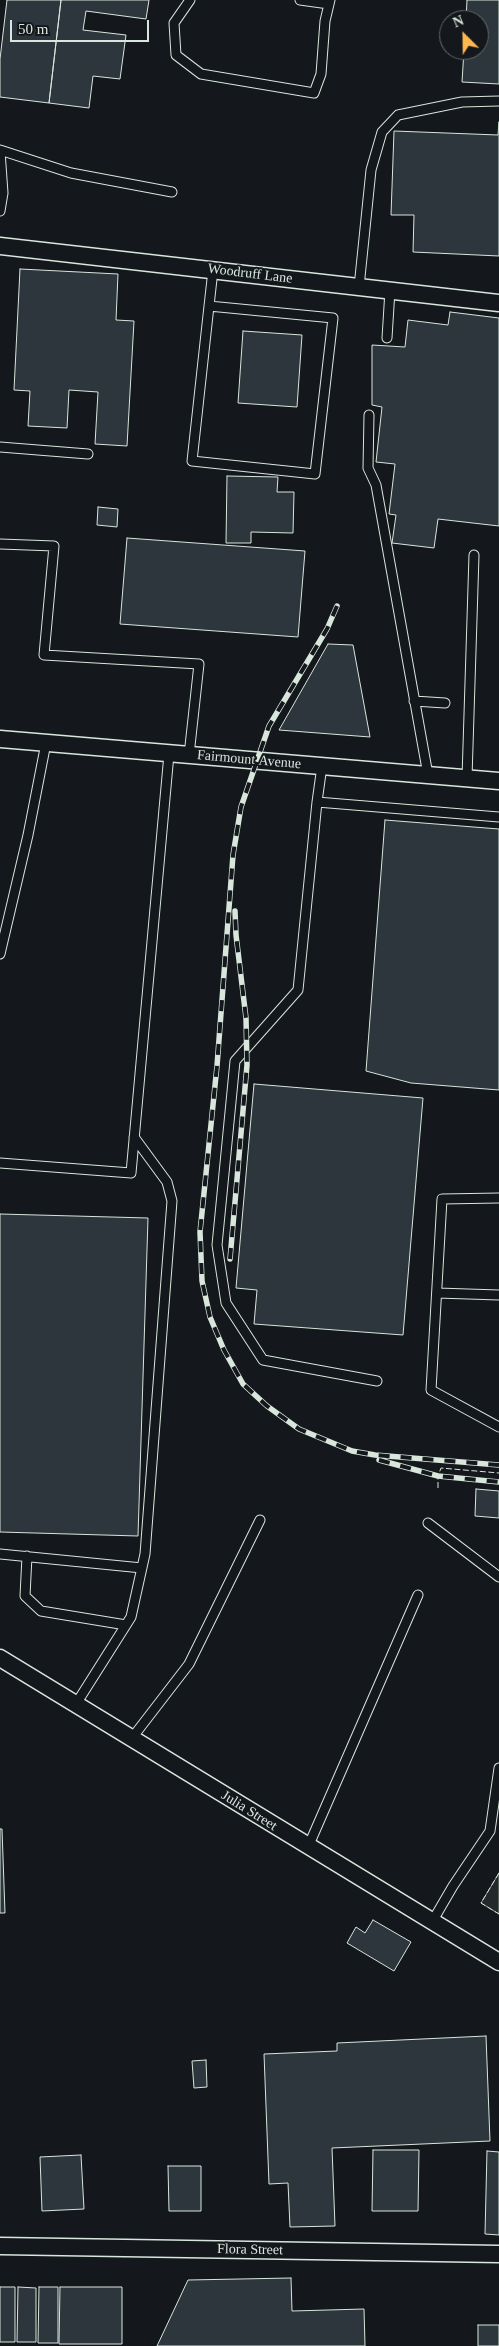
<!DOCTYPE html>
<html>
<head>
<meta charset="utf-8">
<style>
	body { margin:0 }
	#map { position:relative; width:499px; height:2346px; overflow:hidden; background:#14181c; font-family:"Times New Roman",serif }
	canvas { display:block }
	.north { position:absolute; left:439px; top:10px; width:50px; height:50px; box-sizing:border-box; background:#14181c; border:1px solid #626a69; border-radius:50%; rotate:337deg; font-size:14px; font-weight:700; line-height:20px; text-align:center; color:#d8e6dc }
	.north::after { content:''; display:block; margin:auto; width:18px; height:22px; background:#ffb74d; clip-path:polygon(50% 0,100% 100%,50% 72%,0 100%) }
	.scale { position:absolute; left:10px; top:20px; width:139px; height:22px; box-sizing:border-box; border:2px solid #d8e6dc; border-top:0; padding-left:6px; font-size:15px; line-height:18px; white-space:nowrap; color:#d8e6dc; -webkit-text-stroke:4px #14181c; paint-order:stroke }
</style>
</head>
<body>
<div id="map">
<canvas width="499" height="2346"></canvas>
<div class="north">N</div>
<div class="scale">50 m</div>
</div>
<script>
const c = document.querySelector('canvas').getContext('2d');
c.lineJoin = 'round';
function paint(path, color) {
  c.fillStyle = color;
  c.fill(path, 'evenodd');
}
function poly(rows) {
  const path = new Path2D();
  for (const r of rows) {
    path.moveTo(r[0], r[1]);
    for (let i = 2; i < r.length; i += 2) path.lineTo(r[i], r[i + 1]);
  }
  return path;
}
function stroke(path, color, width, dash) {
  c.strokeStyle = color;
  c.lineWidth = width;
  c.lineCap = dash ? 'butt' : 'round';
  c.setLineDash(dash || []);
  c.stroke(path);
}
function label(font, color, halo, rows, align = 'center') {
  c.font = font + ' "Times New Roman",serif';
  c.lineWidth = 4;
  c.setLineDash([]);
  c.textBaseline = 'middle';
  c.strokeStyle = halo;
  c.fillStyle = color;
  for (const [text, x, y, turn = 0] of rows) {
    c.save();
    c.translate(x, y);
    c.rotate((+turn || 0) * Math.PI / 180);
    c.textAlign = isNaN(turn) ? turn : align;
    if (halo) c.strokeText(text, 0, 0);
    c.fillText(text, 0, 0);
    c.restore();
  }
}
const parking = poly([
	[499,1873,499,1914,481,1903,499,1873]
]);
paint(parking, '#24282b');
stroke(parking, '#939e99', 1);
const building = poly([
	[7,0,61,0,49,103,0,97,0,59,7,0],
	[61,0,149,0,146,19,86,11,83,30,126,35,120,79,93,76,89,108,49,103,61,0],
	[467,0,499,0,499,84,462,82,464,50,479,50,479,20,466,20,467,0],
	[499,122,499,256,413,252,414,215,391,215,394,131,498,135,499,122],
	[20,269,118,274,116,320,134,321,127,446,95,444,98,392,69,390,67,428,28,426,30,391,14,390,20,269],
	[450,312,499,318,499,526,438,519,434,548,392,543,396,515,389,514,395,464,376,462,382,407,372,405,372,345,405,347,408,320,448,325,450,312],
	[243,331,302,335,297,407,238,403,243,331],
	[227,476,278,477,277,492,294,492,293,533,251,532,251,543,226,543,227,476],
	[98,507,118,509,117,527,97,525,98,507],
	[127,538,305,551,298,637,120,624,127,538],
	[328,644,353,645,370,737,279,730,328,644],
	[385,820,499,829,499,1090,411,1083,366,1071,385,820],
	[254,1084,423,1098,403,1335,254,1324,257,1290,236,1288,254,1084],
	[0,1214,148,1218,138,1536,0,1532,0,1214],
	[476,1489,499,1491,499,1518,475,1516,476,1489],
	[0,1829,2,1829,5,1913,0,1913,0,1829],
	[373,1920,411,1942,394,1971,347,1943,356,1927,365,1933,373,1920],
	[486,2036,490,2141,332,2148,335,2226,290,2227,288,2183,269,2184,264,2054,337,2051,337,2043,486,2036],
	[206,2060,207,2087,194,2088,192,2061,206,2060],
	[373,2150,419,2150,418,2211,372,2211,373,2150],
	[487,2151,499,2152,499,2235,485,2234,487,2151],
	[81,2155,84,2209,42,2211,40,2157,81,2155],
	[168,2166,201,2166,201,2211,169,2211,168,2166],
	[291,2278,292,2311,364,2309,365,2346,157,2346,188,2280,291,2278],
	[0,2287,15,2287,15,2342,0,2342,0,2287],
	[18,2287,36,2288,36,2342,17,2342,18,2287],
	[39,2287,58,2287,58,2343,38,2343,39,2287],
	[60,2287,122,2287,122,2344,59,2344,60,2287],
	[478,2325,499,2325,499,2346,478,2346,478,2325]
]);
paint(building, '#2c363c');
stroke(building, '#d8e6dc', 1);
const lane = poly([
	[190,0,174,23,176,55,201,74,314,93,321,74,325,21,330,0],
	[300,0,329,4],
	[0,150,71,173,172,192],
	[0,151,3,193,0,211],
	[359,287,371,170,382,132,398,115,462,102,499,101],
	[209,306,333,318,315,474,192,461,209,306,213,270],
	[387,338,390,290],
	[369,415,368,468,376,485,428,775],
	[0,447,88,454],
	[0,544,54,546,44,655,199,664,189,755],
	[414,701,445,703],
	[322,766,317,802,499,817],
	[467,778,474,555],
	[317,802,298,990,235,1061,217,1245,226,1303,263,1360,377,1381],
	[0,954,28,835,46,743],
	[0,1163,131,1173,169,754],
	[499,1198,442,1199,431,1390,499,1427],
	[437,1293,499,1295],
	[428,1523,499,1577],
	[0,1554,142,1568],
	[27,1556,25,1596,41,1611,126,1625],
	[76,1704,131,1617,145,1554,172,1201,167,1182,134,1137],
	[132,1738,189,1664,260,1520],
	[308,1847,418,1595],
	[432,1922,453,1886,490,1831,499,1768]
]);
const street = poly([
	[0,246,499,303],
	[0,739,499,781],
	[0,1658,499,1962],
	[0,2246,499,2254]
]);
stroke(lane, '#d8e6dc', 11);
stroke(street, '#d8e6dc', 19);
stroke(lane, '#14181c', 9);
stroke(street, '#14181c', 16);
const rail = poly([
	[337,606,327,629,269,726,241,807,233,855,217,1066,200,1232,202,1281,210,1317,224,1350,243,1384,267,1406,299,1429,352,1451,375,1455,499,1465],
	[230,1259,247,1065,246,1018,236,935,235,911],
	[379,1460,438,1476,499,1482]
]);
stroke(rail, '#d8e6dc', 5.5);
stroke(rail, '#14181c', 4, [11]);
stroke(poly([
	[438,1488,438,1476,441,1468,499,1473],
	[499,1873,481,1903,499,1914]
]), '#d8e6dc', 1, [6, 2.5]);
label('14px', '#d8e6dc', '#14181c', [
	["Woodruff Lane",250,274,7],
	["Fairmount Avenue",249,760,5],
	["Julia Street",249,1811,32],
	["Flora Street",250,2250,1]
]);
</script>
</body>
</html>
